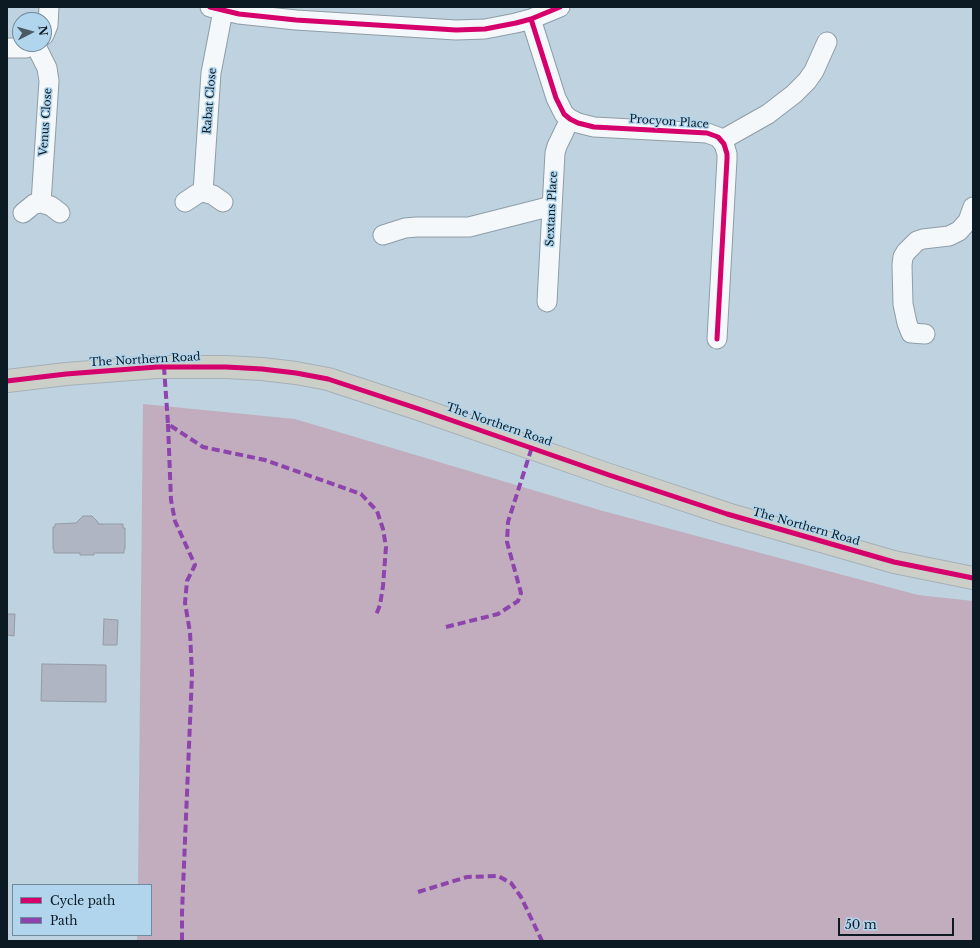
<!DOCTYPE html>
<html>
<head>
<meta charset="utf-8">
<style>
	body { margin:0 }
	#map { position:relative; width:980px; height:948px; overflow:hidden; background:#bed2df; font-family:"Libre Baskerville",serif }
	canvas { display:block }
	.frame { position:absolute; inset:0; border:8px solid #0c1a23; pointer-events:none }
	.legend { position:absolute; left:12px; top:884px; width:140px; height:52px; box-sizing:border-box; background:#b0d5ed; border:1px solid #6e8a9c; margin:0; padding:5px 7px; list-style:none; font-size:12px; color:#0c1a23 }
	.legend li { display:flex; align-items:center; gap:8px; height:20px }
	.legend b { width:20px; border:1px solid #6e8a9c }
	.north { position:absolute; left:12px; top:12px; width:40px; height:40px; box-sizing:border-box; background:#b0d5ed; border:1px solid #6e8a9c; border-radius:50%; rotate:84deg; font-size:11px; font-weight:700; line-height:16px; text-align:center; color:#0c1a23 }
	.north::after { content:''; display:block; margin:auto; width:14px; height:18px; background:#4a5a65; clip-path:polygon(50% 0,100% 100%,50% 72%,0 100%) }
	.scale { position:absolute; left:838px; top:918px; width:116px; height:18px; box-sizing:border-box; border:2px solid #0c1a23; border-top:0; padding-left:5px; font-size:12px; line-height:14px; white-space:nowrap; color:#0c1a23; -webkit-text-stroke:3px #b0d5ed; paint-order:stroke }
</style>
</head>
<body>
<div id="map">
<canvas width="980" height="948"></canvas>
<div class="frame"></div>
<ul class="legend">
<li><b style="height:5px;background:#d6006c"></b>Cycle path</li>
<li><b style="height:5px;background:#8e44ad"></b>Path</li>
</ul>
<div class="north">N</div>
<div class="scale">50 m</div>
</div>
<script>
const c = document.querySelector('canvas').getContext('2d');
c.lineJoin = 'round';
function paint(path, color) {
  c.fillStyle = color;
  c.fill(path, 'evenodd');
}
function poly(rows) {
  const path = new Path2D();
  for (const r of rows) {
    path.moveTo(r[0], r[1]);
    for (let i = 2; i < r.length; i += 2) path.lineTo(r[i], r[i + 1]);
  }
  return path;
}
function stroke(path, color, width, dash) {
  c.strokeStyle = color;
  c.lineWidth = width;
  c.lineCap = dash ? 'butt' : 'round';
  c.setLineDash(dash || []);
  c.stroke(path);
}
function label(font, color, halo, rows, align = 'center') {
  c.font = font + ' "Libre Baskerville",serif';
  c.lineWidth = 3;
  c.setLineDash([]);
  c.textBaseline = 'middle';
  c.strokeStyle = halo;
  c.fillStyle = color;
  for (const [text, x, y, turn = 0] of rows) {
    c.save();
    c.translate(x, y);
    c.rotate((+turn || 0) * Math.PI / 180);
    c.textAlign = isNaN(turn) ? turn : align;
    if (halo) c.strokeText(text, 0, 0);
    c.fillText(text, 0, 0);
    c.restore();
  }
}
paint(poly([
	[143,404,295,419,603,511,918,595,973,601,973,941,137,941,137,935,151,935,151,885,138,885]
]), '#c1adbd');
const building = poly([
	[83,516,92,516,98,522,98,524,123,524,123,528,125,528,125,549,124,549,124,553,94,553,94,555,80,555,80,553,54,553,54,549,53,549,53,527,55,527,55,524,76,523,83,516],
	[7,614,15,614,14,636,7,635,7,614],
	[104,619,118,620,117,645,103,645,104,619],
	[42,664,106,665,106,702,41,701,42,664]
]);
paint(building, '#afb5c2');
stroke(building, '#949ba7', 1);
const minor = poly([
	[210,7,239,14,296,20,456,30,485,29,516,23,531,19,560,7],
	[531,19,556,98,564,114,570,119,578,123,594,127,707,133,718,137,724,144,727,154,727,159,717,339],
	[44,35,48,25,49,7],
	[35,44,47,68,49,81,41,203],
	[7,48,26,48,36,44],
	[722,140,768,114,794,94,807,81,814,71,827,42],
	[203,192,211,73,223,11],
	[185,202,197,194,203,192,213,195,223,202],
	[23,213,34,204,41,203,51,206,60,213],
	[383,235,405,228,417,227,469,227,552,206],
	[547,302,555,153,557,146,570,119],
	[925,334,911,333,907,323,903,304,902,265,903,257,906,252,917,241,923,239,949,236,959,231,968,221,973,207]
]);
const highway = poly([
	[7,381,66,374,157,367,226,367,262,369,296,373,328,379,419,409,609,475,727,514,894,562,973,578]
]);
stroke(minor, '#8e9da7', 21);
stroke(highway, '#a6b0b7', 24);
stroke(minor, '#f5f8fa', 19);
stroke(highway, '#cbcfc8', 22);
stroke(poly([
	[164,367,168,424,203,447,265,460,361,494,377,511,383,529,386,547,383,586,380,605,376,615],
	[168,424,171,500,175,521,195,565,187,581,185,603,190,632,192,675,182,912,182,941],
	[446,627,498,614,518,601,521,593,507,542,508,522,532,447],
	[418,892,467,877,498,876,511,883,521,897,542,941]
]), '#8e44ad', 4, [8, 4]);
stroke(poly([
	[210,7,239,14,296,20,456,30,485,29,516,23,531,19,560,7],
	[531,19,556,98,564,114,570,119,578,123,594,127,707,133,718,137,724,144,727,154,727,159,717,339],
	[7,381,66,374,157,367,226,367,262,369,296,373,328,379,419,409,609,475,727,514,894,562,973,578]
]), '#d6006c', 5);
label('11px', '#0c1a23', '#b0d5ed', [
	["Rabat Close",210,101,-85],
	["Venus Close",46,122,-86],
	["Procyon Place",669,122,4],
	["Sextans Place",552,209,-87],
	["The Northern Road",145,360,-3],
	["The Northern Road",499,425,19],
	["The Northern Road",806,527,16]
]);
</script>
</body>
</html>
